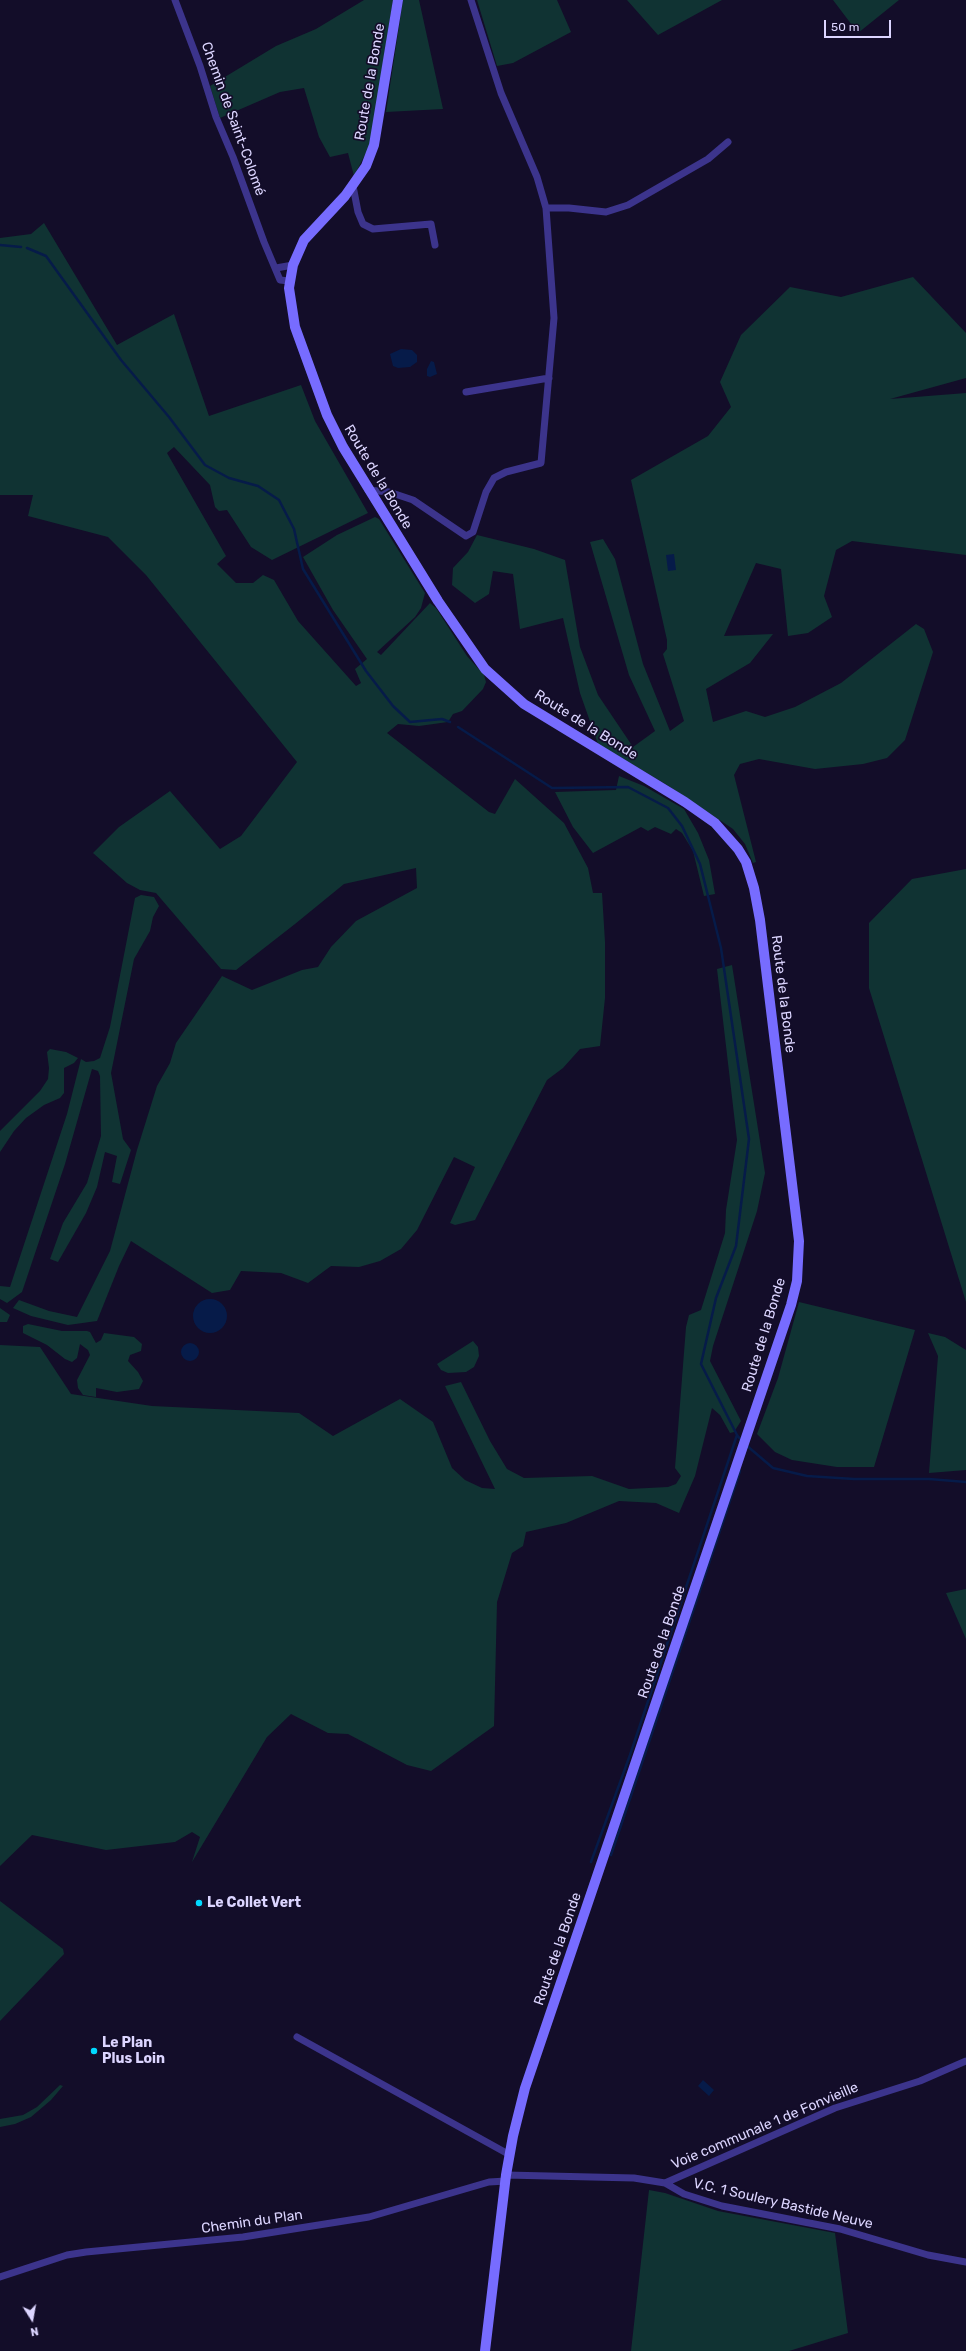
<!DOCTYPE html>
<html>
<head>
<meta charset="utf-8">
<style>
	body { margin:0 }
	#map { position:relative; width:966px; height:2351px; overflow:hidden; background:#130d29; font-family:Rubik,sans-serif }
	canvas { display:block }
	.north { position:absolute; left:12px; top:2299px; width:40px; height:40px; -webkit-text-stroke:3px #130d29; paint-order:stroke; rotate:169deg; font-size:11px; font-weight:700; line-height:16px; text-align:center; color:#dcd5ff }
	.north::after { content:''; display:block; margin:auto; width:14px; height:18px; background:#dcd5ff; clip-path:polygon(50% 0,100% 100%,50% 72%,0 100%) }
	.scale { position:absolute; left:824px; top:20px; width:67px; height:18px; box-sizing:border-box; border:2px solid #dcd5ff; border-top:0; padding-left:5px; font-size:12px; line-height:14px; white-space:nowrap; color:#dcd5ff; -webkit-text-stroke:3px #130d29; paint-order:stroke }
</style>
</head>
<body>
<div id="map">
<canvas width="966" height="2351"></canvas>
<div class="north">N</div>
<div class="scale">50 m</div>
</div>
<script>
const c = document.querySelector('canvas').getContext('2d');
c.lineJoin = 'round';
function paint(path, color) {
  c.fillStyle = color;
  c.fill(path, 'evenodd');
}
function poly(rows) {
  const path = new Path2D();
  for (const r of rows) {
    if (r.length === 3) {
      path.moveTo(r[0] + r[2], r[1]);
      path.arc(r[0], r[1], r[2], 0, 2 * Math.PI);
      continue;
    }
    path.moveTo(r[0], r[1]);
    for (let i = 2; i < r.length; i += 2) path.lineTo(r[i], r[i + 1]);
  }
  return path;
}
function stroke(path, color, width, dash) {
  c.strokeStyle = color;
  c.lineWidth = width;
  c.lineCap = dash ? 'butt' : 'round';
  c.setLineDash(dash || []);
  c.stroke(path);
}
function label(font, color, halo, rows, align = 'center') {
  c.font = font + ' Rubik,sans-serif';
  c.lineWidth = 3.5;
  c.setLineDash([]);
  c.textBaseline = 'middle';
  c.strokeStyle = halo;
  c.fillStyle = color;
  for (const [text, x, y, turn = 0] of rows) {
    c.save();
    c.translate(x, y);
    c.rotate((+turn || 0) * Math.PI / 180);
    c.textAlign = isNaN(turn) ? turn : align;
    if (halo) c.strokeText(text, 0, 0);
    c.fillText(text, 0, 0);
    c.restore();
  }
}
paint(poly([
	[364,0,393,0,370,145,354,176,348,153,330,157,319,137,304,88,280,92,220,118,210,86,276,46,316,29],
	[403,0,419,0,443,109,386,112],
	[477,0,557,0,571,32,513,63,497,66],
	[627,0,722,0,658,35],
	[833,0,899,0,858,33],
	[44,223,117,345,174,314,209,416,301,385,315,421,368,513,272,560,251,547,227,510,219,511,215,507,210,485,174,447,167,453,226,556,217,564,236,583,253,583,263,575,274,580,298,621,356,686,361,683,355,669,367,659,333,610,303,557,337,535,375,517,379,519,425,593,421,608,415,617,377,652,381,655,430,603,436,608,467,656,484,675,486,682,483,689,462,711,453,714,448,722,419,726,398,724,387,733,489,812,495,814,515,779,564,823,588,868,593,893,602,893,605,942,605,998,600,1046,580,1049,563,1068,547,1080,475,1220,455,1225,450,1223,475,1167,454,1157,417,1230,401,1249,380,1261,359,1267,331,1266,308,1283,281,1273,241,1271,230,1290,212,1293,131,1241,119,1266,97,1321,68,1325,31,1316,13,1308,19,1300,49,1311,77,1317,110,1251,137,1150,157,1086,170,1063,176,1043,222,976,252,990,302,970,318,967,331,947,356,921,417,888,416,868,344,884,295,924,236,970,221,969,156,893,140,890,127,883,93,853,119,827,170,791,220,849,241,836,297,762,146,575,108,537,28,516,33,495,0,495,0,238,31,234],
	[913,277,966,333,966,378,890,399,966,393,966,555,852,541,836,550,824,596,832,617,808,633,788,636,781,569,756,563,724,636,773,634,750,663,706,689,713,722,746,711,765,717,795,707,841,683,916,624,924,629,933,652,905,740,887,758,863,764,815,769,759,759,740,764,734,775,756,862,753,863,745,844,733,829,667,785,598,744,580,693,563,618,520,629,513,574,493,571,489,594,475,603,452,585,453,568,468,552,477,535,534,549,565,560,580,647,598,695,633,747,655,731,629,675,590,542,603,539,615,559,643,664,670,731,684,721,663,654,667,649,667,640,631,480,708,436,731,407,720,382,741,335,790,287,841,297],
	[619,776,644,786,684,809,698,833,709,860,715,894,704,896,693,851,682,833,676,829,671,834,655,827,648,831,641,827,593,853,573,827,555,792,616,790],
	[966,869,966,1302,869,988,869,923,912,879],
	[141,895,154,897,159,906,153,917,150,931,134,959,111,1073,123,1139,131,1150,120,1184,112,1182,117,1156,105,1152,97,1187,86,1213,58,1262,50,1259,63,1223,87,1183,101,1136,100,1076,98,1071,92,1069,65,1164,22,1292,7,1303,0,1299,0,1286,10,1287,67,1114,81,1059,86,1062,94,1061,100,1058,110,1027,135,898],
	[732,965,765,1173,757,1211,713,1346,710,1361,741,1421,734,1432,730,1433,720,1415,712,1408,695,1476,679,1513,656,1503,619,1501,566,1523,526,1532,523,1546,512,1553,497,1602,494,1726,431,1771,407,1765,348,1734,328,1733,291,1714,267,1737,192,1862,200,1837,192,1832,175,1842,106,1850,32,1835,0,1866,0,1345,40,1347,71,1394,152,1406,299,1413,333,1436,400,1399,433,1422,452,1468,465,1480,482,1488,495,1489,445,1386,461,1382,490,1441,507,1469,524,1478,592,1476,629,1489,668,1487,676,1484,681,1476,675,1468,686,1327,689,1315,701,1310,725,1233,726,1210,737,1140,717,969],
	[50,1049,66,1052,78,1058,74,1063,64,1068,64,1093,60,1098,44,1105,26,1118,14,1131,0,1152,0,1131,40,1091,48,1079,49,1068,47,1052],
	[799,1302,915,1330,874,1467,837,1467,792,1460,775,1452,757,1434,778,1378],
	[0,1308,10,1315,7,1322,0,1322],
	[28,1324,62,1331,87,1331,90,1332,96,1343,101,1340,104,1333,134,1337,142,1344,141,1351,130,1355,128,1361,138,1372,143,1381,139,1389,117,1392,96,1388,96,1397,83,1395,78,1388,77,1380,90,1355,88,1350,80,1344,77,1358,72,1362,65,1359,47,1345,23,1333,23,1326],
	[928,1333,945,1337,966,1350,966,1470,929,1473,938,1356],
	[473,1341,478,1347,479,1356,474,1367,466,1372,448,1373,441,1370,437,1364],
	[966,1589,966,1639,946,1593],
	[0,1901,63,1949,64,1954,0,2021],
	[60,2085,63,2086,51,2100,31,2117,15,2124,0,2127,0,2119,23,2115,37,2107],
	[649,2190,665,2193,718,2211,835,2233,848,2333,789,2351,631,2351]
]), '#103333');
paint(poly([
	[401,349,412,350,417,355,417,362,410,367,398,368,393,366,390,354],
	[431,361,434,362,437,374,430,377,427,376,427,369],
	[674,554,676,570,668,571,666,555],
	[210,1316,17],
	[190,1352,9],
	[703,2080,714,2090,709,2096,698,2086]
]), '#061b49');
stroke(poly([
	[0,245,21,247],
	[27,248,46,256,121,360,169,417,205,465,229,478,258,486,279,500,294,529,303,569,366,671,393,706,410,722,442,719,450,722],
	[458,727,552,788,628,787,668,808,682,826,700,864,721,948,749,1139,736,1246,716,1298,701,1364,737,1435,741,1440],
	[746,1445,773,1468,807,1476,854,1479,929,1479,966,1482],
	[611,1855,740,1471],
	[591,1862,630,1755,737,1435]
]), '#061b49', 2.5);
stroke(poly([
	[175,0,200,66,216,117,233,157,264,242,280,280,289,281],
	[353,186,358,212,363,224,373,229,431,224,435,245],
	[546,208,569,208,606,212,628,205,708,159,728,142],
	[276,268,293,265],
	[466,392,549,378],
	[368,490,389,492,413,500,466,536,473,532,486,492,494,478,506,472,541,463,554,318,546,208,537,177,501,93,471,0],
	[297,2037,510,2155],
	[506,2175,634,2178,665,2183,684,2194,722,2206,840,2229,928,2255,966,2262],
	[665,2183,835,2108,920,2081,966,2061],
	[0,2277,67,2255,86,2252,243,2237,369,2217,489,2182,506,2181]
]), '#3c348c', 7);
stroke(poly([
	[398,0,374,145,366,166,345,196,304,240,293,265,289,288,295,327,327,415,343,447,438,601,485,669,524,704,685,802,715,823,738,849,746,862,754,888,760,920,799,1241,797,1281,791,1305,525,2088,513,2136,506,2175,485,2351]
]), '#776cff', 10);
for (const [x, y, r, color] of [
	[199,1903,4,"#01d9ff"],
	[94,2051,4,"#01d9ff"]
]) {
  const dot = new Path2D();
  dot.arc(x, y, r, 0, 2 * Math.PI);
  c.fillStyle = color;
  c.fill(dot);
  stroke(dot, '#130d29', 1.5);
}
label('14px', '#dcd5ff', '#130d29', [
	["Route de la Bonde",370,82,-80],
	["Chemin de Saint-Colomé",233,119,70],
	["Route de la Bonde",378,477,59],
	["Route de la Bonde",586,725,32],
	["Route de la Bonde",783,994,83],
	["Route de la Bonde",764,1335,-73],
	["Route de la Bonde",662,1642,-71],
	["Route de la Bonde",558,1949,-71],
	["Voie communale 1 de Fonvieille",765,2126,-23],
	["V.C. 1 Soulery Bastide Neuve",783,2204,13],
	["Chemin du Plan",252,2222,-8]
]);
label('bold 14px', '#dcd5ff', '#130d29', [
	["Le Collet Vert",207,1903],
	["Le Plan",102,2043],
	["Plus Loin",102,2059]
], 'left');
</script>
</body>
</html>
